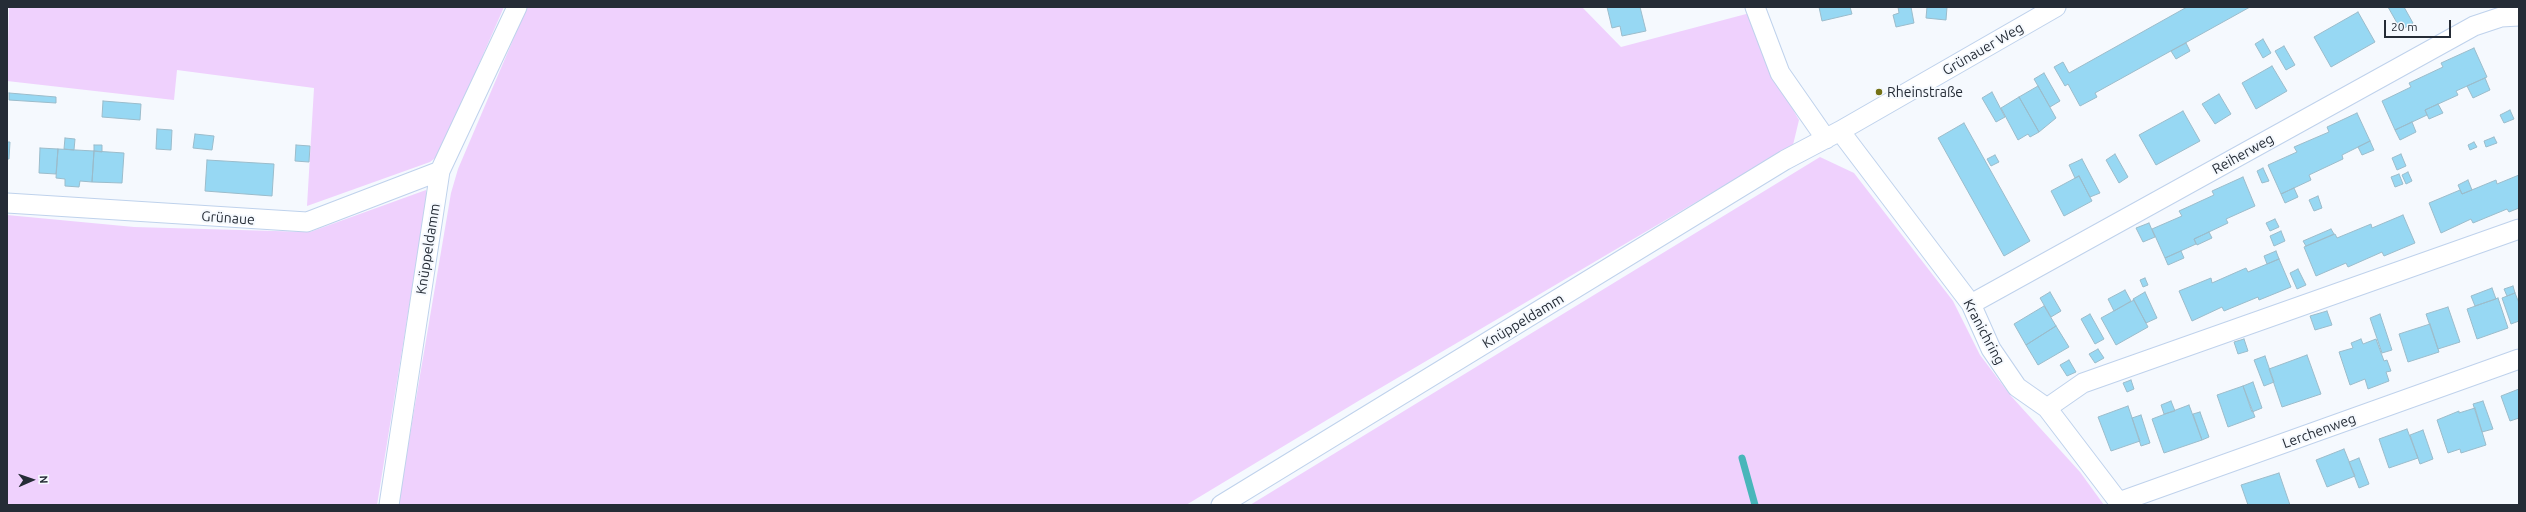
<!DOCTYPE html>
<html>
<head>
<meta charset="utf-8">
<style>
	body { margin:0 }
	#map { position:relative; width:2526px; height:512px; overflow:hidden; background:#f5f9fe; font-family:Ubuntu,sans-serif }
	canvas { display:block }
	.frame { position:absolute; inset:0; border:8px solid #252c36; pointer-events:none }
	.north { position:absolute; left:12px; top:460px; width:40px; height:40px; -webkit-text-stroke:3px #f5f9fe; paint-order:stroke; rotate:88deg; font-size:11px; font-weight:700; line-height:16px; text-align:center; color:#252c36 }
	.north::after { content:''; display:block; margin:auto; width:14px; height:18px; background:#252c36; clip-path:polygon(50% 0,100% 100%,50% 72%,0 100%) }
	.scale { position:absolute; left:2384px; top:20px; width:67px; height:18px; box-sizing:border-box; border:2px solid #252c36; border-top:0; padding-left:5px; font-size:12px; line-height:14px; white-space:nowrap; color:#252c36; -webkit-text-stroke:3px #f5f9fe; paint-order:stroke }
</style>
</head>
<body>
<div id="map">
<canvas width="2526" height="512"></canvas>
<div class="frame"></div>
<div class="north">N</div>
<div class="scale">20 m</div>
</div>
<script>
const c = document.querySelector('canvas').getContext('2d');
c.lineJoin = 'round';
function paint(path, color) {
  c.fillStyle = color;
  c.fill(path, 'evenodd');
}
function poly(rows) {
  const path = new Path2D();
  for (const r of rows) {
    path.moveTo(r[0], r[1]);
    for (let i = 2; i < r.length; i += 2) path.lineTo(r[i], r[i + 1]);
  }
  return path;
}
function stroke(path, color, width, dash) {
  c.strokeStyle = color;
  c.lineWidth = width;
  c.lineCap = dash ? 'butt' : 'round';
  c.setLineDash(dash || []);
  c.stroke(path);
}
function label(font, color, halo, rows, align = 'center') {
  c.font = font + ' Ubuntu,sans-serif';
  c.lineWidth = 4;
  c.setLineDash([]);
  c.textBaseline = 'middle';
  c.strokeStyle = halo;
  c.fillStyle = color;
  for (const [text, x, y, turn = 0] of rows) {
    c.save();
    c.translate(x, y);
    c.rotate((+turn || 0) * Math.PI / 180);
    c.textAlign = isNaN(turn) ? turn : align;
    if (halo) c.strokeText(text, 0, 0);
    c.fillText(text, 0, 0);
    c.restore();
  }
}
paint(poly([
	[9,7,504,7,439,155,430,162,307,206,314,88,177,70,174,100,7,81],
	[527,7,1582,7,1621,47,1750,13,1775,78,1799,120,1793,145,1360,400,1186,505,398,505,451,193,458,169],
	[1820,157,1854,173,1953,301,1980,355,2011,396,2080,472,2104,505,1250,505],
	[426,190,427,196,377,505,7,505,7,215,134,227,310,232]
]), '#efd1fd');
stroke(poly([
	[1742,458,1755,505]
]), '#49b6ba', 7);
const building = poly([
	[1607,7,1640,7,1646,31,1622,36,1620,26,1612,28,1607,7],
	[1819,7,1850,7,1852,14,1822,21,1819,7],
	[1898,7,1911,7,1914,23,1896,27,1893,15,1899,13,1898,7],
	[1927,7,1947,7,1946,20,1926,18,1927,7],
	[2187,7,2250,7,2095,93,2097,97,2080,106,2068,84,2065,86,2054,67,2063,62,2069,73,2187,7],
	[2388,7,2404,7,2413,23,2401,30,2388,7],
	[2358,12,2375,42,2331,67,2314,37,2358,12],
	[2263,39,2271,53,2263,58,2255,44,2263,39],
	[2186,43,2190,51,2176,59,2171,51,2186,43],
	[2284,46,2295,65,2286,70,2275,51,2284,46],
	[2474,48,2487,77,2456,91,2458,95,2425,110,2427,115,2395,130,2382,101,2411,87,2409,83,2443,67,2441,63,2474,48],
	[2272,66,2287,91,2256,109,2242,83,2272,66],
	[2044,73,2060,101,2050,107,2034,79,2044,73],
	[2485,78,2490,90,2473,98,2467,86,2485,78],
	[2038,86,2056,118,2039,132,2019,97,2038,86],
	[1992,92,2005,117,1996,122,1982,98,1992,92],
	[9,93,56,97,56,103,9,100,9,93],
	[2219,94,2231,114,2215,124,2202,104,2219,94],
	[2019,97,2039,132,2030,137,2028,134,2018,140,2001,108,2019,97],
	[103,101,141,104,140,120,102,117,103,101],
	[2438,104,2443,113,2429,119,2425,110,2438,104],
	[2510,110,2514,119,2504,123,2500,115,2510,110],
	[2183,111,2200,141,2156,165,2139,135,2183,111],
	[2357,113,2370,141,2342,155,2343,159,2309,175,2311,180,2281,194,2268,165,2297,152,2294,147,2329,132,2327,127,2357,113],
	[2412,122,2416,132,2400,140,2395,130,2412,122],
	[1964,123,2030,241,2004,256,1938,138,1964,123],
	[157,129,172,130,171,150,156,149,157,129],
	[195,134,214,136,212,150,193,148,195,134],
	[2494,137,2497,143,2486,147,2484,141,2494,137],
	[65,138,75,139,74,150,64,149,65,138],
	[2370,141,2374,150,2362,155,2358,147,2370,141],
	[7,142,10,142,9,159,7,159,7,142],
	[2474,142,2477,147,2470,150,2468,145,2474,142],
	[94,145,102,145,102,152,94,151,94,145],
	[296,145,310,146,309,162,295,161,296,145],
	[40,148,58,149,56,174,39,173,40,148],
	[58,149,94,151,92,182,80,181,79,187,65,186,65,179,56,178,58,149],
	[94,151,124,153,122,183,92,182,94,151],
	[2115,154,2128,177,2119,183,2106,160,2115,154],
	[2401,154,2406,166,2397,170,2392,158,2401,154],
	[1995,155,1999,162,1991,166,1987,159,1995,155],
	[2082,159,2100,193,2090,197,2079,176,2075,178,2069,165,2082,159],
	[207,160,274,164,272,196,205,191,207,160],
	[2263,168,2269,181,2262,183,2257,171,2263,168],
	[2408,172,2412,181,2406,184,2402,175,2408,172],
	[2399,174,2403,184,2395,187,2391,177,2399,174],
	[2519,175,2519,208,2509,212,2507,209,2473,223,2471,219,2441,233,2429,203,2460,190,2462,194,2496,180,2497,184,2519,175],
	[2079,176,2092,201,2064,216,2051,191,2079,176],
	[2243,177,2255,206,2226,219,2228,223,2194,239,2196,244,2165,258,2152,229,2182,216,2179,211,2214,195,2212,191,2243,177],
	[2468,180,2472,190,2462,194,2458,185,2468,180],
	[2294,188,2298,197,2285,203,2281,194,2294,188],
	[2318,196,2322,208,2314,211,2309,200,2318,196],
	[2403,215,2415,243,2384,256,2382,252,2348,267,2346,263,2316,276,2304,247,2335,234,2337,238,2371,224,2372,228,2403,215],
	[2275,219,2279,227,2270,231,2266,223,2275,219],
	[2149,223,2155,237,2143,242,2136,228,2149,223],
	[2331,229,2334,234,2306,246,2303,241,2331,229],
	[2281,231,2285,241,2274,246,2270,236,2281,231],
	[2209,232,2212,238,2197,245,2194,239,2209,232],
	[2181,251,2184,258,2168,265,2165,258,2181,251],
	[2276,251,2279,259,2267,264,2264,256,2276,251],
	[2279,259,2291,287,2259,300,2258,297,2224,311,2222,307,2192,321,2179,291,2211,278,2212,283,2246,268,2248,272,2279,259],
	[2298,269,2306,285,2297,289,2290,273,2298,269],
	[2145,278,2148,285,2143,287,2140,280,2145,278],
	[2513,286,2515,293,2507,296,2504,289,2513,286],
	[2492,288,2496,299,2475,306,2471,296,2492,288],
	[2125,290,2131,301,2114,311,2108,299,2125,290],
	[2050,292,2061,311,2051,317,2040,298,2050,292],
	[2145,292,2157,318,2146,323,2133,299,2145,292],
	[2515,293,2519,303,2519,321,2511,324,2502,298,2515,293],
	[2498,298,2508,328,2477,339,2467,309,2498,298],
	[2134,300,2148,327,2116,345,2101,318,2134,300],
	[2044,306,2056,326,2026,345,2014,324,2044,306],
	[2448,307,2460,342,2438,349,2426,314,2448,307],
	[2327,311,2332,325,2315,330,2310,316,2327,311],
	[2090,314,2104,339,2095,344,2081,319,2090,314],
	[2380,314,2392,350,2382,353,2370,318,2380,314],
	[2430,324,2439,352,2408,362,2399,334,2430,324],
	[2056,326,2069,347,2038,365,2026,345,2056,326],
	[2244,339,2248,351,2238,354,2234,342,2244,339],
	[2361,339,2363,344,2376,339,2384,361,2387,360,2391,371,2386,372,2389,381,2368,389,2365,379,2350,385,2339,352,2353,348,2351,343,2361,339],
	[2098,349,2104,358,2095,363,2089,354,2098,349],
	[2307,355,2321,394,2282,407,2269,369,2307,355],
	[2265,356,2274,382,2264,386,2254,360,2265,356],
	[2069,360,2076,372,2067,376,2060,365,2069,360],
	[2131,380,2134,389,2127,392,2123,383,2131,380],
	[2253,382,2262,408,2252,412,2243,386,2253,382],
	[2243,386,2255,417,2228,427,2217,395,2243,386],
	[2519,389,2519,418,2510,421,2501,396,2519,389],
	[2171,401,2175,411,2164,414,2161,405,2171,401],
	[2483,401,2493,429,2482,432,2473,404,2483,401],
	[2189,405,2202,440,2164,453,2152,419,2189,405],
	[2128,406,2140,441,2111,451,2098,417,2128,406],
	[2475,408,2486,445,2461,453,2460,449,2448,453,2437,420,2459,411,2459,413,2475,408],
	[2200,412,2209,437,2202,440,2193,414,2200,412],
	[2141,415,2150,443,2141,446,2132,418,2141,415],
	[2407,429,2418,458,2389,468,2379,439,2407,429],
	[2423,430,2433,459,2420,464,2410,435,2423,430],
	[2344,449,2355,476,2327,487,2316,460,2344,449],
	[2359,458,2369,484,2359,488,2349,462,2359,458],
	[2279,473,2290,505,2248,505,2241,485,2279,473]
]);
paint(building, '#97d8f3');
stroke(building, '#9bbccb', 1);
const minor = poly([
	[1755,7,1780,73,1826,139],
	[1840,131,1971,304,1991,349,2017,387,2047,408,2121,505],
	[7,203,307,222,440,171],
	[1971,304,2474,26,2501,17,2519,16],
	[2047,408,2083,383,2519,229],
	[2119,502,2519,359],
	[389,505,440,171,517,7],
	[1221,505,1785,160,1840,131,2056,7]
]);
stroke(minor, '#bfd2ec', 21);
stroke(minor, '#fff', 19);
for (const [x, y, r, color] of [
	[1879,92,4,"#747216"]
]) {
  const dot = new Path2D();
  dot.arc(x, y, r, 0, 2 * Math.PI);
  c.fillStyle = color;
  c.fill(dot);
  stroke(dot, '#f5f9fe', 1.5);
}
label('14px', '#252c36', '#f5f9fe', [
	["Grünauer Weg",1983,49,-30],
	["Reiherweg",2243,154,-29],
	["Grünaue",228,218,4],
	["Knüppeldamm",428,249,-81],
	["Knüppeldamm",1523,321,-31],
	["Kranichring",1984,332,62],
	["Lerchenweg",2319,431,-20]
]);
label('14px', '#252c36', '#f5f9fe', [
	["Rheinstraße",1887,92]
], 'left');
</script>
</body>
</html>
